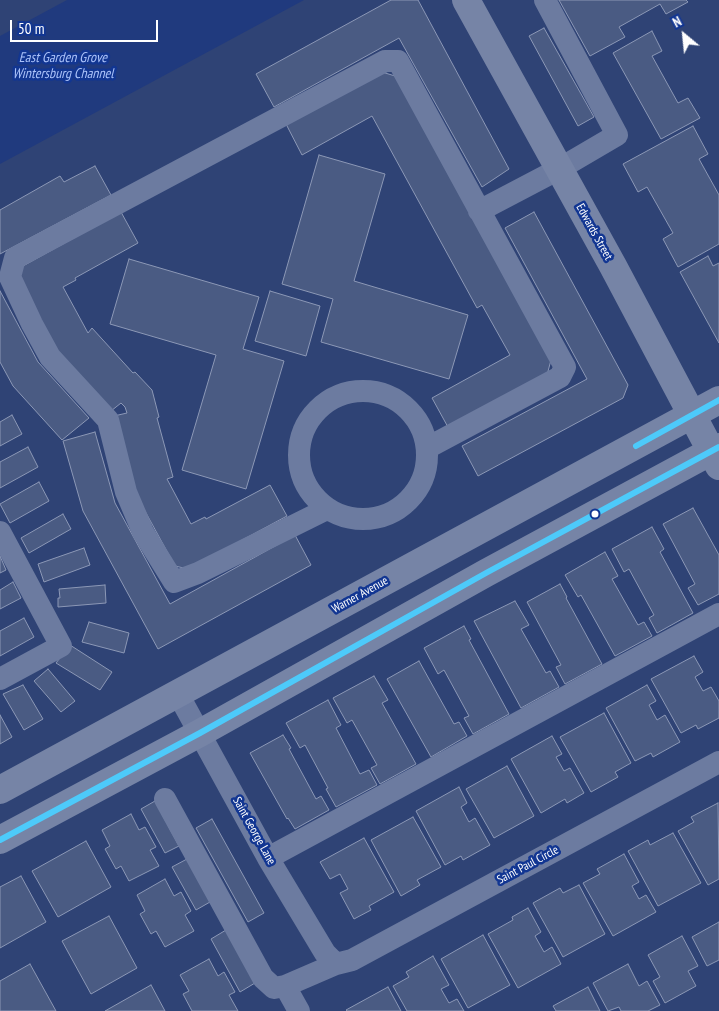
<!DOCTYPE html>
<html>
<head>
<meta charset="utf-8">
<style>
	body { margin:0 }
	#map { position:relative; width:719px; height:1011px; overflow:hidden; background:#2f4375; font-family:"PT Sans Narrow",sans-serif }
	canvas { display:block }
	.north { position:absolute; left:659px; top:10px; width:50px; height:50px; -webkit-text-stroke:4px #123692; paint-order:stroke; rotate:332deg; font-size:14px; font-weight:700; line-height:20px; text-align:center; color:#fff }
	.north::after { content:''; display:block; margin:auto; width:18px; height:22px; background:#fff; clip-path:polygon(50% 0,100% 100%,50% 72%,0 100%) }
	.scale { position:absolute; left:10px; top:20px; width:148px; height:22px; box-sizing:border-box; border:2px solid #fff; border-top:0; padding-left:6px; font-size:15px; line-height:18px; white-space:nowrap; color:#fff; -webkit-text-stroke:4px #123692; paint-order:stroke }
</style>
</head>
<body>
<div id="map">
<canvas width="719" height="1011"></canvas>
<div class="north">N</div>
<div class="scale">50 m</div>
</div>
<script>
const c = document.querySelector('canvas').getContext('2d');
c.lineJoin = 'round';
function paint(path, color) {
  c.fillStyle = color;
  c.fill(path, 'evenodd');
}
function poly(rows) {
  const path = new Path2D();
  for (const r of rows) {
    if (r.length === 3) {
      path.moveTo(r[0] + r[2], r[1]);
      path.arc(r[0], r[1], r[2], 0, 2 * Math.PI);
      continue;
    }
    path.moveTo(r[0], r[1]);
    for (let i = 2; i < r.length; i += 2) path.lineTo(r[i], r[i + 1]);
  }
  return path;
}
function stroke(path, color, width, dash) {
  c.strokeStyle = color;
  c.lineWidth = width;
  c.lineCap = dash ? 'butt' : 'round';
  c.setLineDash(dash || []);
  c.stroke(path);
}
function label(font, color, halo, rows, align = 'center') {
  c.font = font + ' "PT Sans Narrow",sans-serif';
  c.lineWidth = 5;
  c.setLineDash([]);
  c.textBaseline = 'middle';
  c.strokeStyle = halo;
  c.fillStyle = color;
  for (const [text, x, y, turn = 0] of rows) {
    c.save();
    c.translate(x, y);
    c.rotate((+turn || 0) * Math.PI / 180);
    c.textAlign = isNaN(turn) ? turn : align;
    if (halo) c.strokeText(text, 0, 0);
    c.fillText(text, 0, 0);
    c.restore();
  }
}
paint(poly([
	[67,0,304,0,0,164,0,36]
]), '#203a7e');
const building = poly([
	[391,0,418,0,509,169,482,187,399,38,274,107,256,74,391,0],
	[559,0,686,0,688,2,666,14,660,4,619,27,625,37,590,56,559,0],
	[544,28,594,117,578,126,529,36,544,28],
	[652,31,662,51,652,56,678,103,688,98,700,118,661,139,613,53,652,31],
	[382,72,395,76,551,360,547,375,449,429,432,398,510,355,482,305,477,308,372,116,302,155,286,124,382,72],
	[693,126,708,154,699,159,719,195,719,244,678,267,663,239,673,233,647,187,638,192,623,164,693,126],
	[319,155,385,174,354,281,468,315,449,379,321,342,333,299,282,284,319,155],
	[95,166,111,195,0,254,0,210,60,176,64,182,95,166],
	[121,212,138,243,75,278,76,280,63,287,88,333,92,328,133,373,135,372,152,390,159,417,157,418,173,477,167,479,191,524,205,517,206,519,270,485,287,516,188,569,175,566,134,491,114,416,127,413,125,407,121,403,111,411,59,353,18,279,23,266,121,212],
	[534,212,628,385,623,398,478,476,462,446,587,379,505,228,534,212],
	[708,256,713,266,719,263,719,343,680,272,708,256],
	[129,259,259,297,243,349,284,361,246,489,182,470,216,355,110,324,129,259],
	[0,291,38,362,89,418,62,440,13,386,0,362,0,291],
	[270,291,320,306,306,356,255,341,270,291],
	[12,415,22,434,0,446,0,422,12,415],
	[95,432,115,503,170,604,295,535,311,565,158,649,83,511,63,441,95,432],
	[28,447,38,467,0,488,0,462,28,447],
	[39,482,49,501,10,523,0,504,39,482],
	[693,508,719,555,719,594,698,605,688,588,695,584,663,524,693,508],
	[63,514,71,529,29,553,21,538,63,514],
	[652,527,664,549,660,552,693,613,657,633,649,618,654,615,629,569,624,572,612,549,652,527],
	[84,548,90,565,44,582,38,564,84,548],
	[605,552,618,576,612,579,638,625,644,622,652,636,615,656,581,595,578,597,565,575,605,552],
	[0,556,6,570,0,573,0,556],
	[13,582,21,598,0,609,0,590,13,582],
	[560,584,567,597,566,598,602,664,565,684,556,667,561,665,527,602,560,584],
	[105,585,106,603,58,607,58,598,60,598,59,589,105,585],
	[515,601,529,625,521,629,546,673,550,671,559,687,521,708,474,621,515,601],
	[24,618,34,637,0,656,0,631,24,618],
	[89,622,129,633,124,653,82,642,89,622],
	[464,626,471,639,469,640,509,714,473,734,464,718,469,716,444,670,438,674,424,648,464,626],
	[70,645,112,672,100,690,56,663,70,645],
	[694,656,703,672,695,677,703,691,711,687,719,701,719,718,698,729,696,725,681,733,651,679,694,656],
	[419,661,454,724,459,722,467,736,431,757,387,679,419,661],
	[48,669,75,701,61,712,34,681,48,669],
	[374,676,388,700,382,703,416,764,380,784,371,768,377,765,352,720,347,723,333,698,374,676],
	[23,685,43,719,24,730,3,694,23,685],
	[647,685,656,701,649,705,657,720,665,715,680,742,653,757,651,753,635,761,606,708,647,685],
	[328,700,341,725,336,728,360,774,369,770,377,785,336,807,326,789,328,788,305,745,300,748,286,723,328,700],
	[604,713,631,763,615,772,618,777,591,792,560,737,604,713],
	[0,715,12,737,0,744,0,715],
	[283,735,291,748,289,749,316,799,321,796,329,810,295,829,288,818,287,819,250,753,283,735],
	[552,736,562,754,556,757,564,771,570,768,584,793,567,803,565,799,541,813,511,759,552,736],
	[507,766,534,816,494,838,466,789,507,766],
	[459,787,467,803,461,807,469,822,475,818,490,845,463,860,461,856,445,865,416,811,459,787],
	[155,801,179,846,165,853,141,809,155,801],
	[718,803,719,879,708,885,678,831,694,822,691,817,718,803],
	[131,814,139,830,145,827,156,847,150,850,159,866,129,881,121,866,116,869,105,849,110,846,102,830,131,814],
	[413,817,441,867,417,880,420,885,401,896,371,840,413,817],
	[212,819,264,913,248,922,196,828,212,819],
	[673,833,701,883,658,906,628,851,648,840,650,845,673,833],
	[364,838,394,892,369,906,371,910,354,919,340,893,348,889,340,874,330,879,320,862,364,838],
	[86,841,111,887,58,917,32,871,86,841],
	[624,854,639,882,632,886,639,899,646,895,656,912,613,936,583,883,600,874,597,869,624,854],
	[187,859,210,902,196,910,172,867,187,859],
	[21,876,46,922,0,948,0,887,21,876],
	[165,879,174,896,181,892,191,911,185,915,194,931,165,947,156,931,151,934,140,914,145,911,137,895,165,879],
	[579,885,605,934,563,957,533,903,560,888,563,893,579,885],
	[528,908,541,932,535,936,544,952,552,947,561,964,518,988,488,934,513,920,512,917,528,908],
	[109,916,137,968,91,994,62,941,109,916],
	[719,922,719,960,707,966,692,937,719,922],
	[226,930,255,983,240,992,211,939,226,930],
	[483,935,510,985,468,1008,441,959,483,935],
	[682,936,698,966,688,971,696,986,665,1003,653,981,660,977,648,955,682,936],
	[433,956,449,985,441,989,449,1003,457,999,464,1011,407,1011,393,986,409,977,406,972,433,956],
	[209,959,218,976,224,972,235,992,229,995,238,1011,192,1011,183,994,189,991,180,975,209,959],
	[30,964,56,1011,0,1011,0,981,30,964],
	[628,964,639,986,647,981,660,1005,648,1011,621,1011,619,1007,608,1011,593,983,628,964],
	[151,985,165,1011,105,1011,151,985],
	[388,987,401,1011,347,1011,346,1010,388,987],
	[588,987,600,1011,556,1011,553,1006,588,987]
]);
paint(building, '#4a5b83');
stroke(building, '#8c98b6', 1);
stroke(poly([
	[479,211,559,169,617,135,545,0],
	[363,455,64],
	[327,509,198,573,174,582,143,532,126,492,108,420,50,357,32,324,10,277,15,258,385,61,398,61,565,367,560,377,427,448],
	[0,532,61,646,0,679],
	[178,694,268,858,325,953,336,964],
	[165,799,263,978,274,988,285,986],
	[268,858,719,614],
	[299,1011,285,986,336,964,352,960,719,762]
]), '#6c7ba0', 22);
stroke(poly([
	[466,0,613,266,719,466],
	[0,790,719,400],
	[0,840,200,733,486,573,719,447]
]), '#7684a6', 28);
stroke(poly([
	[636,446,719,400],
	[0,840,200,733,486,573,719,447]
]), '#4dcafa', 6);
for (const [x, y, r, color] of [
	[595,514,4.5,"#fff"]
]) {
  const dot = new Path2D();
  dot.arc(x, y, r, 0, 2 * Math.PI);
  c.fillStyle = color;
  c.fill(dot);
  stroke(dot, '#123692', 2);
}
label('12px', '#fff', '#123692', [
	["Edwards Street",594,232,61],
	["Warner Avenue",360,595,-29],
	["Saint George Lane",254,831,61],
	["Saint Paul Circle",528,865,-28]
]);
label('italic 14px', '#abc2f9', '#123692', [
	["East Garden Grove",63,58],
	["Wintersburg Channel",63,74]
]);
</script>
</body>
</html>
